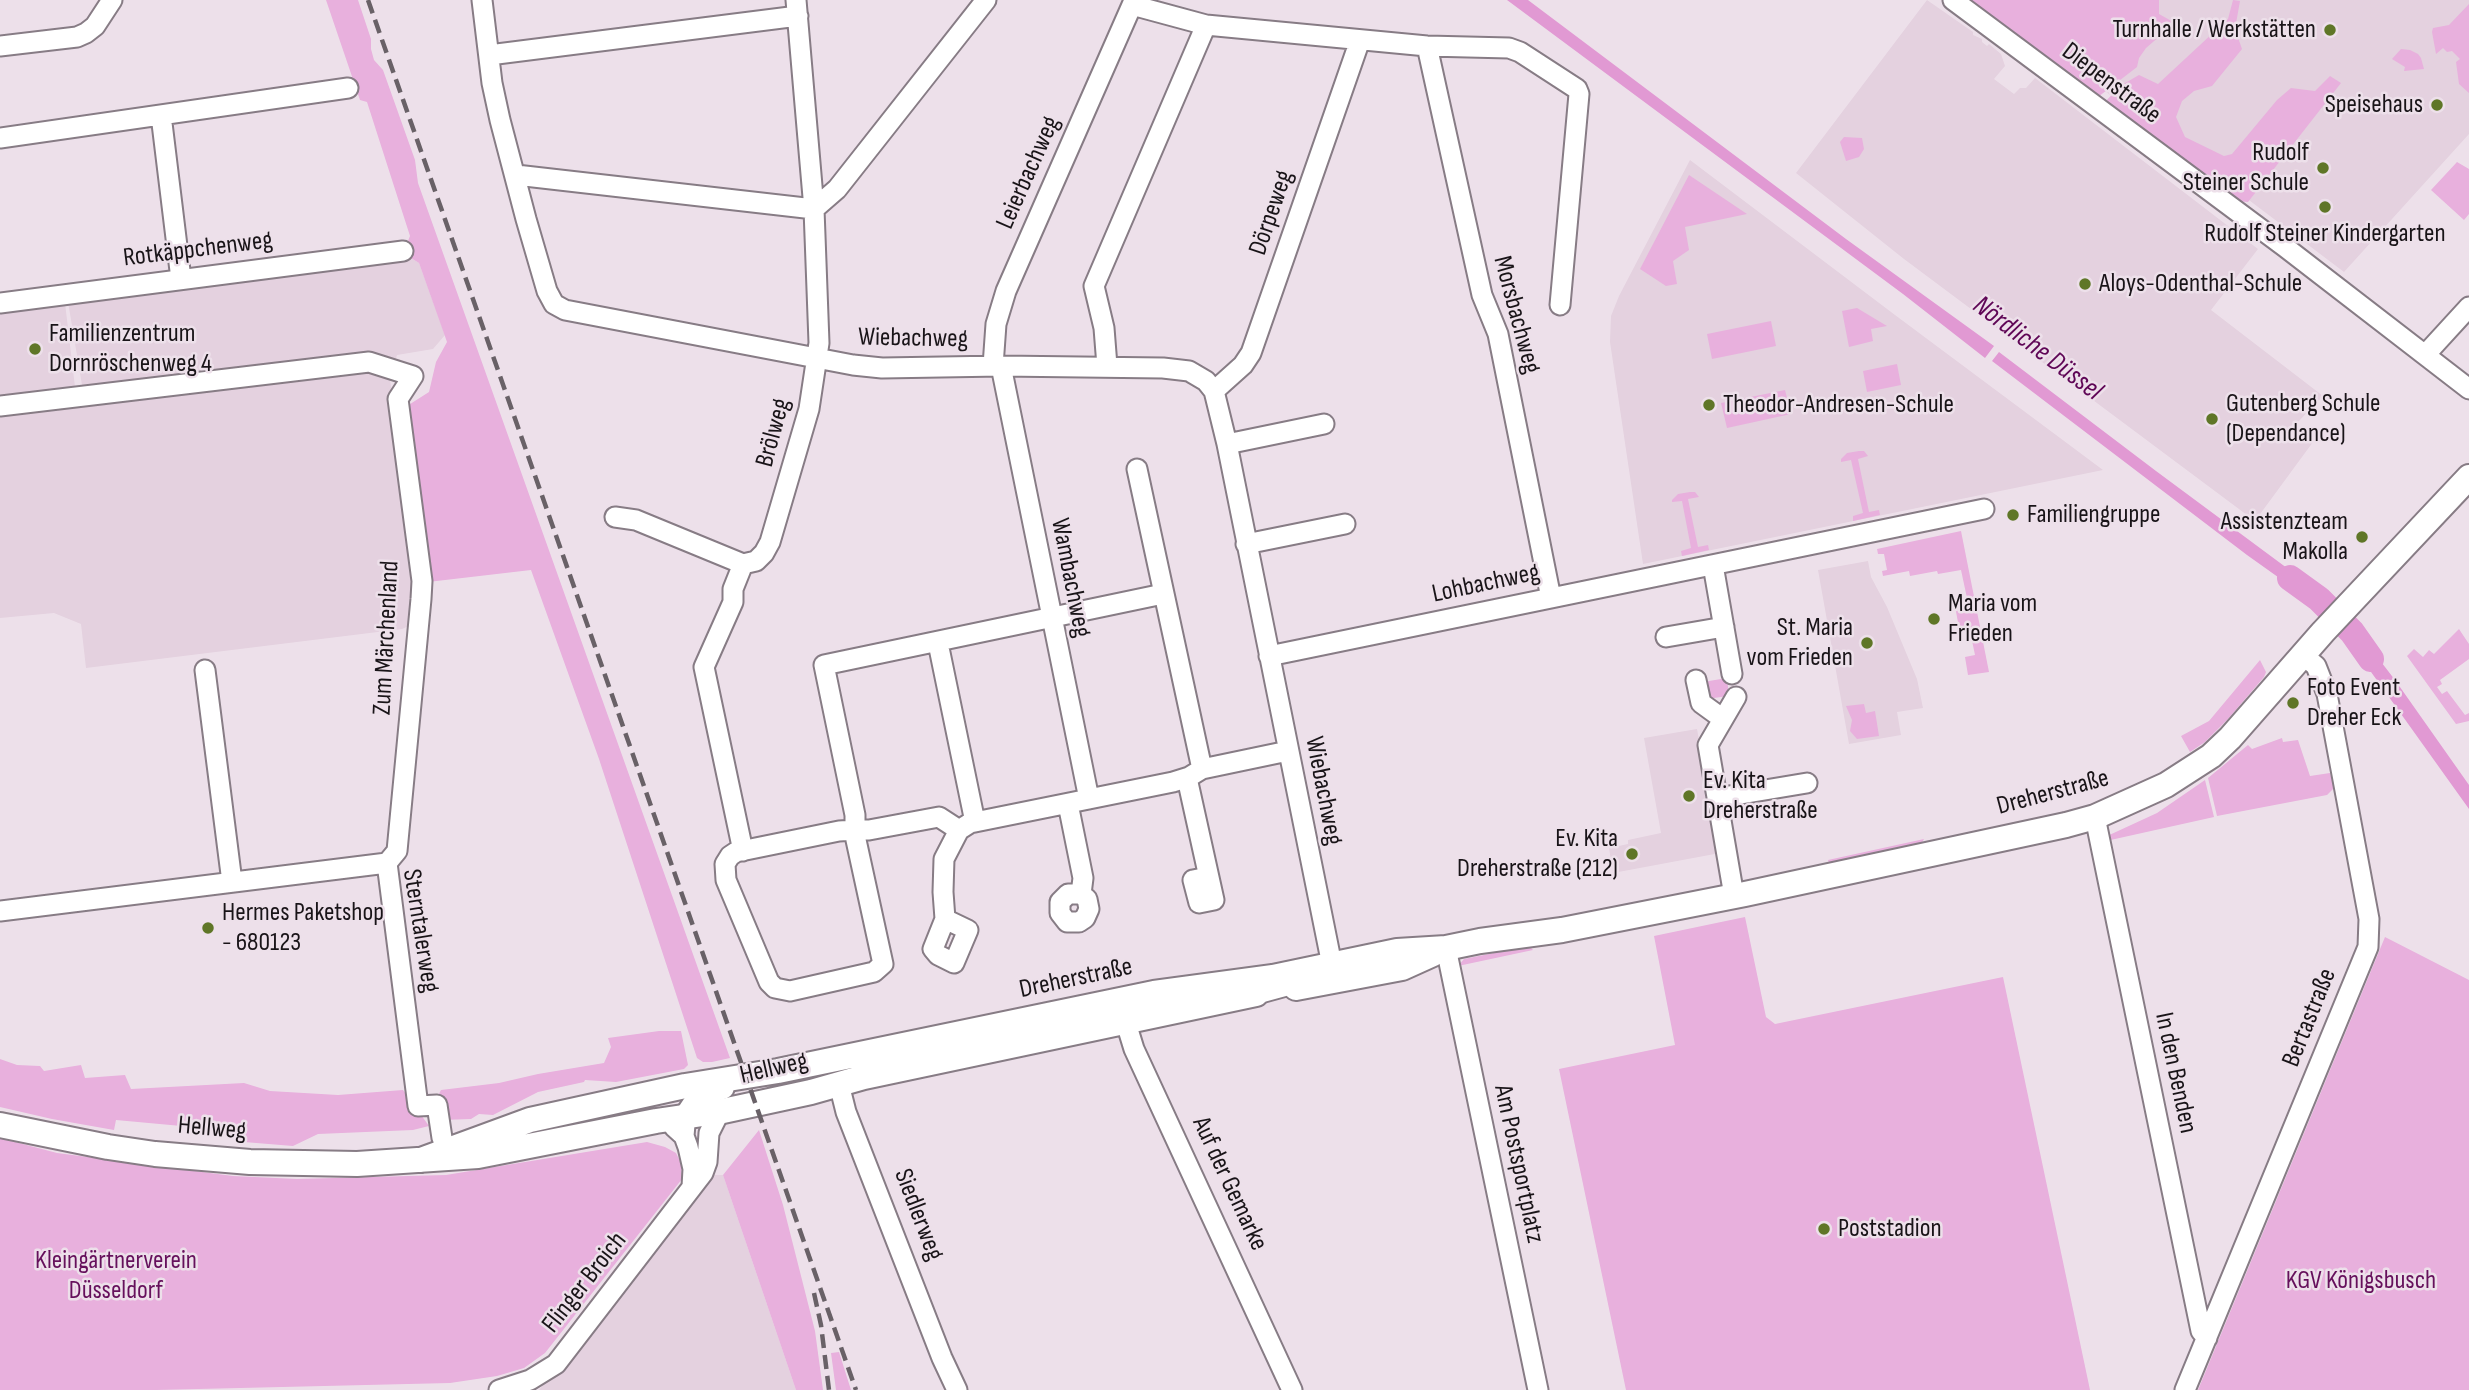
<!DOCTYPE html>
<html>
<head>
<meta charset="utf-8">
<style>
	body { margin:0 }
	canvas { display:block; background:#ede0ea }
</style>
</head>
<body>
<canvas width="2469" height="1390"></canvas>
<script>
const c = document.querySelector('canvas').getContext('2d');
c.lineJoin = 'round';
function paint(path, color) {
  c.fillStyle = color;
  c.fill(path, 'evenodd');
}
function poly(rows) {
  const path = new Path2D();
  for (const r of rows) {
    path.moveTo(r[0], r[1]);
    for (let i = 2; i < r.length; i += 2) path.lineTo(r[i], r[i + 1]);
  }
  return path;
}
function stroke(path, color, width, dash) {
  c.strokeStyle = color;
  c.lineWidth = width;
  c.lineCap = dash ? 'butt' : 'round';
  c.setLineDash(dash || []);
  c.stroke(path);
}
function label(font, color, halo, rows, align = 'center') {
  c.font = font + ' "Sofia Sans Condensed",sans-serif';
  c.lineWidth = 5;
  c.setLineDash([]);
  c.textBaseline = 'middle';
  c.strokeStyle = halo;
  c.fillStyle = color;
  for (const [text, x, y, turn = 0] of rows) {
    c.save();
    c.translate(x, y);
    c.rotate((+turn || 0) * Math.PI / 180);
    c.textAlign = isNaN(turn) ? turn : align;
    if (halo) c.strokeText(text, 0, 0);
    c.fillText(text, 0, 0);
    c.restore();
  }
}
paint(poly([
	[1927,0,1973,32,1973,35,1982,39,1982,42,1987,46,1989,44,2001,54,2005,66,1994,79,2014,94,2020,88,2026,88,2035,78,2258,249,2211,310,2323,396,2296,424,2313,442,2255,521,1904,259,1796,173],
	[2143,0,2469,0,2469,134,2344,272,2085,76],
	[1690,160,1895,315,2103,470,1643,564,1610,342,1611,316,1619,296],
	[409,257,419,263,445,335,433,349,397,355,390,379,414,588,411,625,402,629,86,668,81,624,54,613,0,618,0,411,83,391,67,296],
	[65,303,75,387,0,396,0,310],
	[1868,561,1871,577,1887,607,1917,679,1923,708,1897,712,1901,735,1849,744,1818,570],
	[1697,729,1720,853,1613,873,1609,848,1628,844,1628,840,1661,833,1644,738],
	[708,1175,723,1175,796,1390,539,1390]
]), '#e4d1df');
paint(poly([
	[326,0,358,0,371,39,371,49,374,60,383,70,415,160,418,183,730,1058,712,1062,703,1062,697,1058,599,759,531,570,428,582,407,406,429,392,436,362,447,342,419,263,403,253,410,236,367,102,360,100],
	[1971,0,2159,0,2159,14,2175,23,2146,48,2139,58,2137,67,2098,97],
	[2233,0,2240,1,2235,29,2242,49,2212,86,2194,91,2182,101,2176,117,2185,137,2224,156,2232,154,2277,100,2291,88,2315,91,2330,76,2341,83,2248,202,2235,201,2105,102,2120,86,2139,75,2158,84,2228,19],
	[2469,4,2469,93,2459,84,2456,62,2460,59,2452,51,2447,52,2443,48,2436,54,2432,32,2433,28,2449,25],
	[2401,49,2410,50,2418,54,2421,58,2424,69,2404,71,2405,67,2392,59],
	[1844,137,1862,138,1864,149,1859,157,1846,161,1840,142],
	[2457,162,2469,169,2469,214,2464,220,2431,190],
	[1689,175,1747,214,1685,227,1689,250,1673,261,1677,284,1666,286,1640,269],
	[1857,308,1887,326,1871,329,1873,341,1849,347,1842,311],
	[1771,321,1776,346,1712,359,1707,334],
	[1897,364,1901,385,1867,392,1863,371],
	[1785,390,1791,414,1727,428,1721,403],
	[1859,451,1864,451,1868,456,1858,459,1869,512,1879,510,1880,515,1853,521,1853,516,1863,513,1851,460,1841,462,1841,459,1847,453],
	[1690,492,1695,492,1699,497,1688,499,1698,547,1708,545,1709,550,1682,556,1681,551,1691,548,1682,501,1672,502,1672,500,1678,494],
	[1961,531,1989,672,1968,675,1965,657,1975,655,1970,631,1960,633,1954,601,1967,598,1961,570,1938,574,1937,571,1910,576,1909,571,1883,576,1882,571,1887,570,1884,554,1878,554,1877,549],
	[2459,629,2469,644,2469,659,2440,680,2442,684,2437,687,2442,694,2447,691,2465,715,2469,713,2469,721,2456,724,2407,656,2414,649,2423,657,2429,650,2434,654],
	[2260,660,2266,672,2264,677,2228,719,2205,742,2190,752,2181,736,2209,721],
	[1727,678,1729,696,1706,699,1703,682],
	[1864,704,1866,713,1875,711,1879,736,1857,739,1850,731,1852,720,1846,706],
	[2282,738,2283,742,2298,740,2310,776,2330,773,2334,788,2327,795,2217,816,2208,778,2248,745,2252,749],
	[2205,780,2214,817,2106,841,2105,837,2157,813],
	[1924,839,1920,846,1833,864,1829,863,1828,860],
	[1745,917,1766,1017,1775,1024,2003,977,2090,1390,1626,1390,1559,1069,1675,1045,1654,936],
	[2385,937,2469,980,2469,1390,2198,1390],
	[1529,946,1533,950,1458,966,1464,959],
	[659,1031,681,1031,688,1065,684,1069,616,1082,585,1080,584,1082,538,1092,493,1115,479,1114,471,1119,442,1120,439,1094,441,1090,499,1083,538,1074,604,1063,611,1047,608,1038],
	[0,1059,17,1065,40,1066,44,1071,81,1065,85,1078,125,1075,131,1089,244,1083,270,1091,338,1095,403,1090,429,1126,413,1130,318,1134,293,1146,244,1142,214,1129,116,1120,114,1130,52,1119,0,1107],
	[759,1130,783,1205,815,1331,823,1390,796,1390,723,1175],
	[0,1138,57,1153,233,1176,297,1179,446,1175,647,1142,665,1147,676,1153,681,1163,682,1179,545,1353,524,1368,497,1376,450,1383,156,1390,0,1390],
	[839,1352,851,1390,836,1390,831,1353]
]), '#e8b0dd');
paint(poly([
	[1507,0,1528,0,1846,239,1994,346,1985,358,1903,294],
	[1999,352,2156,471,2322,594,2313,602,2247,555,1992,361],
	[2355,628,2395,680,2469,785,2469,809,2346,637]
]), '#e199d3');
stroke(poly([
	[2290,578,2319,599,2352,632,2371,659]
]), '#e199d3', 26);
const minor = poly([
	[482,0,492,83,500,120,526,219,547,291,554,304,565,310,853,365,882,368,1001,366,1163,368,1189,371,1206,381,1214,391,1227,444,1332,965],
	[1953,0,2285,247,2469,389],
	[0,46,77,37,86,33,95,26,112,0],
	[1427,46,1482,295,1498,334,1551,598],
	[489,55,798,16],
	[161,115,181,279],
	[0,138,348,88],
	[516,175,814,209,837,189,986,0],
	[0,303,403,251],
	[2425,355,2469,307],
	[993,366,996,324,1006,291,1132,5,1206,25,1427,46,1509,48,1520,52,1577,89,1579,94,1560,305],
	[1001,366,1089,799],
	[1107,366,1104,328,1094,286,1206,25],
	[1214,391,1243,365,1251,353,1360,40],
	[0,406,369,362,413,376,398,399,422,581,421,599,397,851,387,863],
	[1227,444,1324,424],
	[1137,469,1202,769],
	[615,517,636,520,743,564],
	[1246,544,1345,524],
	[743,564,756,561,764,553,770,542,809,409,819,343,814,209,796,0],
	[743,564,733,589,733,602,704,667,743,851],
	[1713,565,1732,674],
	[1666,637,1724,627],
	[938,643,975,822],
	[1269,656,1984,509],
	[205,670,232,882],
	[1696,680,1701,703,1723,719],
	[1187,778,1214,900,1199,903,1193,880,1208,877],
	[1717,798,1807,783],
	[1068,804,1083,878,1081,894,1087,899,1089,909,1085,918,1079,922,1067,922,1060,913,1060,902,1068,894,1081,894],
	[2095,817,2201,1331,2207,1338],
	[959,830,939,817,869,830,855,830,839,831,736,852,730,856,725,864,726,880,769,982,775,988,790,991,874,972,883,964,856,840,855,830,855,815,824,665,1163,594],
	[387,863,418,1106,437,1105,442,1138],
	[1734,896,1708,745,1736,697],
	[0,911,387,863],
	[945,919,968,930,954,963,938,955,933,949,945,919,943,892,944,859,959,830,970,823,1173,782,1189,777,1202,769,1288,751],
	[1433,952,1446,948,1538,1390],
	[1257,994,1301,982],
	[1126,1023,1134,1049,1292,1390],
	[839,1084,846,1112,942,1358,957,1390],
	[674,1127,684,1136,688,1147,693,1169,692,1187],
	[684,1136,686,1113,694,1101,703,1095,724,1089],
	[499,1390,530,1380,556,1364,703,1173,707,1162,709,1133,717,1117,723,1111],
	[2185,1390,2368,947,2369,919,2327,694,2316,666,2303,655]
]);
const major = poly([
	[1296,988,1402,968,1433,954],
	[0,1125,108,1147,155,1154,250,1162,357,1164,478,1156,656,1121,723,1111,811,1092,864,1077,1256,994],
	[421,1160,530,1120,685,1086,778,1071,1154,993,1273,977,1397,951,1446,948,1480,941,1562,930,1745,894,2066,825,2095,817,2166,785,2211,756,2230,738,2323,632,2469,477]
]);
stroke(minor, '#877c85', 23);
stroke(major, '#877c85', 28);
stroke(minor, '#fff', 19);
stroke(major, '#fff', 24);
stroke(poly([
	[368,0,856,1390],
	[814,1293,821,1325,829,1390]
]), '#696167', 4.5, [14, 7]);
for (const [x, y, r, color] of [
	[2330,30,7,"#5f7627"],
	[2437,105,7,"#5f7627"],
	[2323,168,7,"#5f7627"],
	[2325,207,7,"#5f7627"],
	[2085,284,7,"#5f7627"],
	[35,349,7,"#5f7627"],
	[1709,405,7,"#5f7627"],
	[2212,419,7,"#5f7627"],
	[2013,515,7,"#5f7627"],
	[2362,537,7,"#5f7627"],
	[1934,619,7,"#5f7627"],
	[1867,643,7,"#5f7627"],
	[2293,703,7,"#5f7627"],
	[1689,796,7,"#5f7627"],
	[1632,854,7,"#5f7627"],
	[208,928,7,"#5f7627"],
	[1824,1229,7,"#5f7627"]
]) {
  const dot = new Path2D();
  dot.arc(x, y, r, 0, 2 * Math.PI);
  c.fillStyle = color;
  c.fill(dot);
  stroke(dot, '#ede0ea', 2.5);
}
label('26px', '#191418', '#ede0ea', [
	["Turnhalle / Werkstätten",2316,30,"right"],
	["Speisehaus",2423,105,"right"],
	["Rudolf",2309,153,"right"],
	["Steiner Schule",2309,183,"right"],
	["Rudolf Steiner Kindergarten",2325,234,"center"],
	["Aloys-Odenthal-Schule",2099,284],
	["Familienzentrum",49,334],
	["Dornröschenweg 4",49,364],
	["Gutenberg Schule",2226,404],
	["(Dependance)",2226,434],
	["Theodor-Andresen-Schule",1723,405],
	["Familiengruppe",2027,515],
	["Assistenzteam",2348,522,"right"],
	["Makolla",2348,552,"right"],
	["Maria vom",1948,604],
	["Frieden",1948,634],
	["St. Maria",1853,628,"right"],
	["vom Frieden",1853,658,"right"],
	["Foto Event",2307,688],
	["Dreher Eck",2307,718],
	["Ev. Kita",1703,781],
	["Dreherstraße",1703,811],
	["Ev. Kita",1618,839,"right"],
	["Dreherstraße (212)",1618,869,"right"],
	["Hermes Paketshop",222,913],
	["- 680123",222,943],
	["Poststadion",1838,1229]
], 'left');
label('26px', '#191418', '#ede0ea', [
	["Diepenstraße",2111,84,37],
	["Leierbachweg",1029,173,-66],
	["Dörpeweg",1272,213,-71],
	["Rotkäppchenweg",198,250,-7],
	["Morsbachweg",1516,315,75],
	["Wiebachweg",913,339,1],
	["Brölweg",774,433,-75],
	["Wambachweg",1070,578,79],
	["Lohbachweg",1486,584,-12],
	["Zum Märchenland",387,638,-87],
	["Wiebachweg",1323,791,79],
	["Dreherstraße",2053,793,-15],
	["Sterntalerweg",420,931,81],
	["Dreherstraße",1076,979,-12],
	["Bertastraße",2310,1018,-68],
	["Hellweg",774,1069,-13],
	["In den Benden",2175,1073,78],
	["Hellweg",212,1129,5],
	["Am Postsportplatz",1518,1164,78],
	["Auf der Gemarke",1229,1184,65],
	["Siedlerweg",918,1215,69],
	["Flinger Broich",585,1283,-52]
]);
label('26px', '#66105c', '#ede0ea', [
	["Kleingärtnerverein",116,1261],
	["Düsseldorf",116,1291],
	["KGV Königsbusch",2361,1281]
]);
label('italic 28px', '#5f0656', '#ede0ea', [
	["Nördliche Düssel",2037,349,37]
]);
</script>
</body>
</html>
